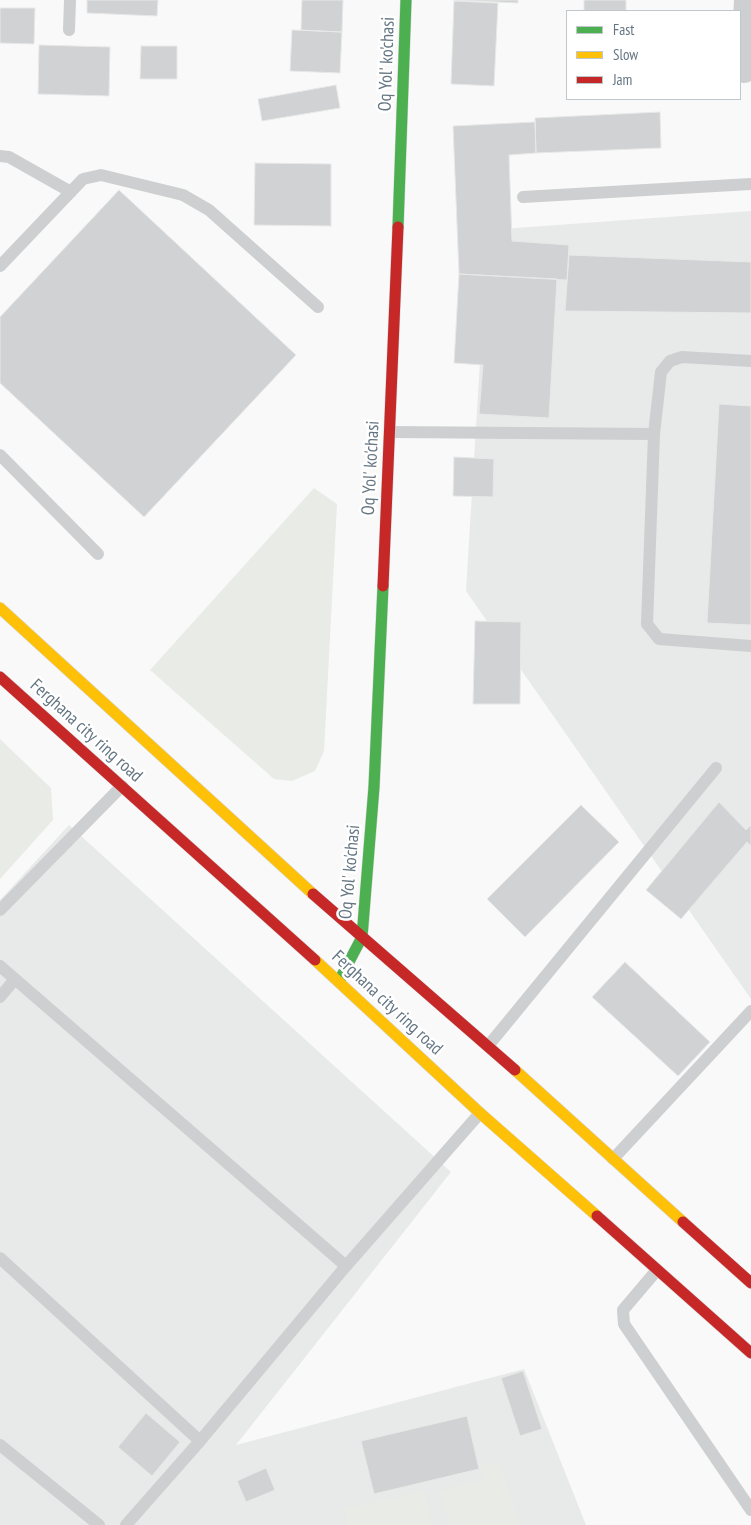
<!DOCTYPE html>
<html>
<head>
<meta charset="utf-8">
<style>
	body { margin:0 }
	#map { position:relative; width:751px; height:1525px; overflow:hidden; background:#f9f9f9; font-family:"PT Sans Narrow",sans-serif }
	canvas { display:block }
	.legend { position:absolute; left:566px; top:10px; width:175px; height:90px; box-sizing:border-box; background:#fff; border:1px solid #c1c8cd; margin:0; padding:6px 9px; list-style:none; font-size:15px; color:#657683 }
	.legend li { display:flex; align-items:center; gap:10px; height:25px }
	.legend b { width:25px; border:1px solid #c1c8cd }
</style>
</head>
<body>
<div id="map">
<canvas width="751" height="1525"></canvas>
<ul class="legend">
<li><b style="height:6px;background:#4caf50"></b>Fast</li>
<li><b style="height:6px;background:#ffc107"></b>Slow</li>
<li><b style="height:6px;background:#c62828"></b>Jam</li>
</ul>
</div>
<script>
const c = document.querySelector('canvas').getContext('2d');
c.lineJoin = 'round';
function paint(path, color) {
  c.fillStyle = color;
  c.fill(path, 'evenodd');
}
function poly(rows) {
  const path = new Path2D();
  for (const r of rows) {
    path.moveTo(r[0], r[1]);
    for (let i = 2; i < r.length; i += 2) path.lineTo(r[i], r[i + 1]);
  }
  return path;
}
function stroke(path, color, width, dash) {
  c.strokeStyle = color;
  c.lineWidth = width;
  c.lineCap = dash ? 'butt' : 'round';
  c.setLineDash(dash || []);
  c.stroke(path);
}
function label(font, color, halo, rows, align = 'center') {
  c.font = font + ' "PT Sans Narrow",sans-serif';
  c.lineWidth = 5;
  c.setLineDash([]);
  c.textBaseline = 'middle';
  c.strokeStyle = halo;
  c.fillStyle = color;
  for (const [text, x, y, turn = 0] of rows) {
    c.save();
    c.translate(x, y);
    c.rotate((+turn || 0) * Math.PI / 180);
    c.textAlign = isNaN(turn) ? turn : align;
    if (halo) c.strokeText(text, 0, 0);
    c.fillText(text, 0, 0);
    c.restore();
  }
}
paint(poly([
	[751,211,751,999,466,591,488,230],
	[69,825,451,1172,236,1445,524,1369,586,1525,0,1525,0,900]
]), '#e8e9e9');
paint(poly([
	[314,488,337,504,324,751,315,771,292,781,274,779,150,670],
	[0,739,51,788,53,820,0,879],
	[500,1461,519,1525,449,1525,440,1491,484,1479,480,1466],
	[424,1491,433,1525,348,1525,344,1509]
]), '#e8ebe6');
const building = poly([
	[87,0,158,0,157,16,87,13,87,0],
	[302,0,343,0,342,32,301,30,302,0],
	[454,0,518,0,518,3,454,0],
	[584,0,626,0,626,11,584,11,584,0],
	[454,1,498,3,494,86,451,84,454,1],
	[0,8,35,8,34,44,0,43,0,8],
	[292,30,342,32,340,73,290,71,292,30],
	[39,45,110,47,109,96,38,94,39,45],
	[141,46,177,46,177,79,140,79,141,46],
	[336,85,340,108,262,121,258,99,336,85],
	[660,112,661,148,536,153,535,118,660,112],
	[535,122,536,153,509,155,512,241,569,245,567,280,459,274,453,126,535,122],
	[255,163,331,164,331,226,254,225,255,163],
	[119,190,296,355,144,517,0,383,0,317,119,190],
	[569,255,751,262,751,313,565,311,569,255],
	[459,274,557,279,549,418,479,414,483,365,454,363,459,274],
	[719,404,751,406,751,625,707,623,719,404],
	[454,457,494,459,493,497,453,496,454,457],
	[475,621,521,622,520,704,473,704,475,621],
	[719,802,746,830,751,825,751,846,747,842,681,919,646,890,719,802],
	[581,805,619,842,525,937,487,899,581,805],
	[625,962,710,1042,678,1076,592,997,625,962],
	[523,1371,542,1429,520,1436,501,1378,523,1371],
	[146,1413,180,1442,152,1476,118,1447,146,1413],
	[467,1416,479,1469,374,1494,361,1441,467,1416],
	[266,1468,275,1490,246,1502,237,1481,266,1468]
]);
paint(building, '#d0d2d3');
stroke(building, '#e8e8e8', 1);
const fast = poly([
	[398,227,406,0],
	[339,981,362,937,374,787,383,586]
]);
const slow = poly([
	[0,608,313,894],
	[315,960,480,1113,597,1216],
	[515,1070,683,1222]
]);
const jam = poly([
	[383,586,398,227],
	[0,677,315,960],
	[313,894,515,1070],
	[597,1216,751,1353],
	[683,1222,751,1283]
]);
stroke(fast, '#d5d6d7', 12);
stroke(slow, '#d5d6d7', 12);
stroke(jam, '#d5d6d7', 12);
stroke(poly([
	[69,30,70,0],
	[0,156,9,157,71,192],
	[523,197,751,184],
	[0,266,83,179,101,175,183,195,209,210,318,307],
	[751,361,682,357,670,361,661,372,654,434,647,624,659,639,751,646],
	[390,432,654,434],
	[0,455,98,554],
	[0,910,122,786],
	[0,966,346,1266,480,1113],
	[0,997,15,979],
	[488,1046,716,768],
	[613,1159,751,1011],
	[0,1258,200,1441],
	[657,1270,623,1310,624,1324,751,1510],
	[0,1445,99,1525],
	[126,1525,200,1441,346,1266]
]), '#cecfd0', 12);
stroke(poly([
	[744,70,747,0]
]), '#cecfd0', 26);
stroke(fast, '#4caf50', 11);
stroke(slow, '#ffc107', 11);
stroke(jam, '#c62828', 11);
label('18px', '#657683', '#fff', [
	["Oq Yol' ko'chasi",387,64,-88],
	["Oq Yol' ko'chasi",371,468,-87],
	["Ferghana city ring road",86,731,42],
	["Oq Yol' ko'chasi",350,872,-85],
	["Ferghana city ring road",387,1003,43]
]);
</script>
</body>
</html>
